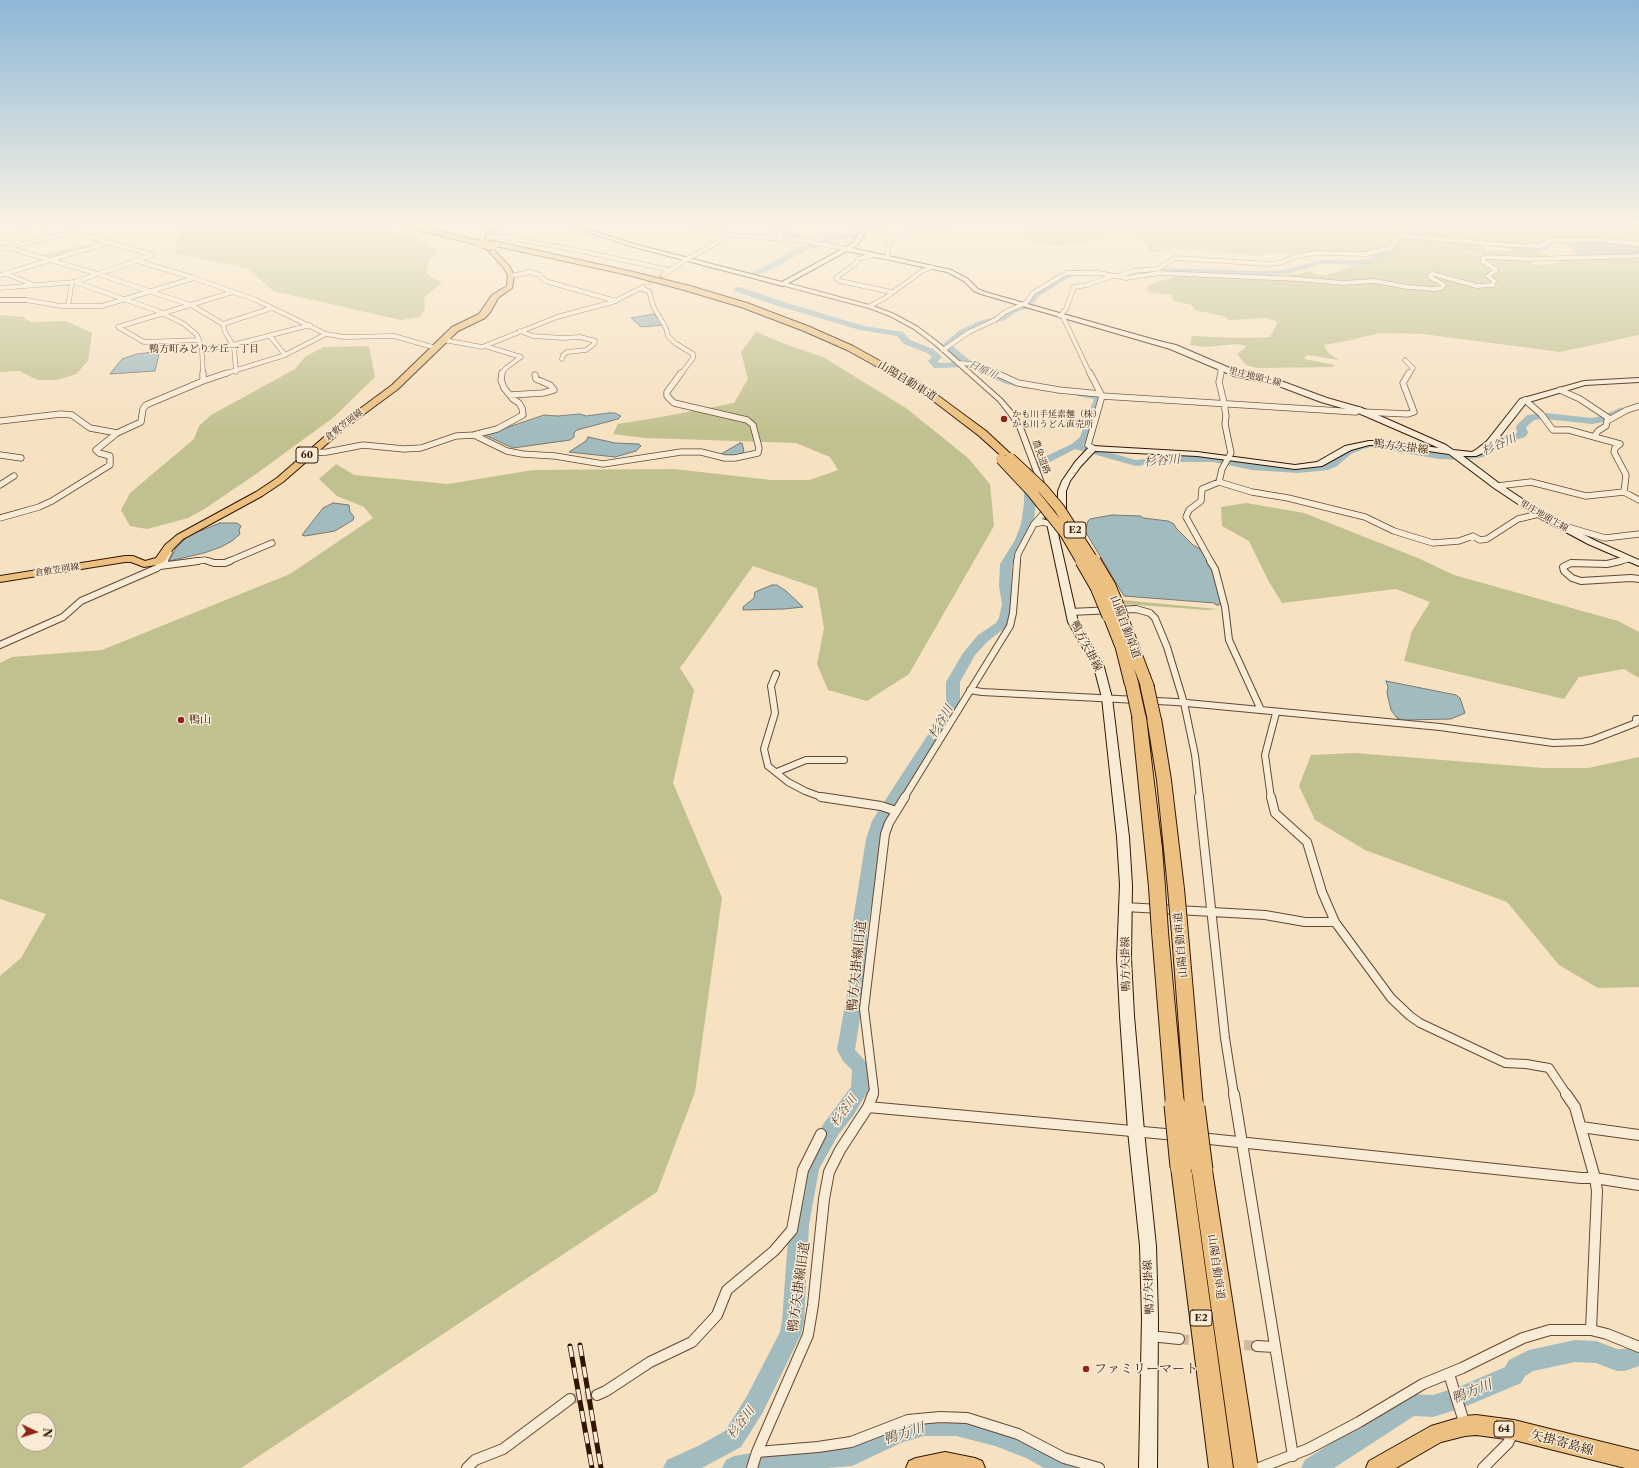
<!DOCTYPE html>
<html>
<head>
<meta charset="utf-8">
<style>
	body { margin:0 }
	#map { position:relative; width:1639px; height:1468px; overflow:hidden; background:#f6e1c1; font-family:"Libre Caslon Text",serif }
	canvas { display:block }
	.north { position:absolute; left:16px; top:1412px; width:40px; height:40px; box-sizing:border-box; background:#f9ecd7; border:1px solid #aa9683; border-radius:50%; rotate:94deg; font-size:11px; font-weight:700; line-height:16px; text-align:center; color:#331504 }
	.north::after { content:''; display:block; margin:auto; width:14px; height:18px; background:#8f2418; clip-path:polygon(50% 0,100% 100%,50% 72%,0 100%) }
</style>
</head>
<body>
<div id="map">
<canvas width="1639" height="1468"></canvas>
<div class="north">N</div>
</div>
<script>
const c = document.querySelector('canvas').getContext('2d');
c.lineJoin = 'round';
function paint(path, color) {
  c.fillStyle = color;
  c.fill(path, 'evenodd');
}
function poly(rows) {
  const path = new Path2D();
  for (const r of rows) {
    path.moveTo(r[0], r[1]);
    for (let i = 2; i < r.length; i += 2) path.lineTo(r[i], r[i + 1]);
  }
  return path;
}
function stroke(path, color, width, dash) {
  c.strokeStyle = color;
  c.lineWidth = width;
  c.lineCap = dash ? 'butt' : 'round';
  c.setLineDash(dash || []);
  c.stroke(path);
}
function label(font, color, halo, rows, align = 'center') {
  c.font = font + ' "Libre Caslon Text","Noto Serif JP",serif';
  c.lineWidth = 3;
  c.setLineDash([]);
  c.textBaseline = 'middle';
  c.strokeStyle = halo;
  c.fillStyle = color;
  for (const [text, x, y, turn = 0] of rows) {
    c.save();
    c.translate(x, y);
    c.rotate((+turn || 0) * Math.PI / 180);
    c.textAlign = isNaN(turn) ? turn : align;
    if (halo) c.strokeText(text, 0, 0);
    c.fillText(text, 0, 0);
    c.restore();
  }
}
paint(poly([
	[183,225,361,225,418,237,438,250,428,262,427,273,432,278,442,282,424,298,425,308,420,317,401,320,273,291,247,268,176,254,177,239],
	[1029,225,1639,225,1639,244,1608,241,1549,239,1546,246,1541,249,1524,249,1512,246,1402,236,1390,246,1367,253,1301,254,1270,253,1257,256,1175,248,1159,252,1149,252,1146,243,1139,237,1123,233,1103,236,1085,242,1060,246,1035,243,1018,234],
	[1404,238,1460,241,1484,246,1484,248,1491,251,1495,250,1508,251,1511,249,1504,246,1526,251,1540,251,1550,257,1483,255,1461,250,1463,252,1489,258,1523,260,1538,265,1557,263,1561,259,1627,259,1639,257,1639,335,1560,352,1423,334,1380,333,1346,341,1324,345,1328,353,1339,360,1307,355,1304,359,1335,365,1333,367,1257,368,1246,365,1237,354,1247,346,1236,344,1206,347,1190,345,1192,336,1240,338,1270,337,1278,322,1267,318,1229,320,1224,316,1194,310,1192,305,1173,301,1172,295,1153,293,1146,290,1149,285,1172,277,1195,272,1266,275,1301,274,1307,271,1312,272,1318,275,1326,275,1373,261,1396,248],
	[82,245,88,247,53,258,42,255],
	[0,315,23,317,31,322,66,321,92,333,88,361,76,374,57,380,38,380,19,371,0,372],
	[756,332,788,345,823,357,906,408,968,458,990,484,994,526,909,674,867,701,828,690,817,664,824,628,817,588,753,566,680,668,694,690,673,783,722,898,695,1092,657,1192,241,1468,0,1468,0,976,21,958,46,914,0,899,0,663,12,657,102,650,290,574,373,518,364,507,337,496,319,479,336,464,354,475,448,484,533,470,674,469,771,480,810,480,838,470,830,457,796,443,645,438,613,434,618,424,661,417,734,403,748,379,741,352],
	[24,1420,48,1420,48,1444,24,1444],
	[369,346,375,377,334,417,256,474,203,510,188,518,147,529,130,526,121,510,130,493,194,439,199,426,211,415,295,369,305,357,323,347],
	[1246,503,1304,513,1418,558,1454,575,1618,621,1639,632,1639,678,1624,669,1579,677,1564,699,1404,661,1412,631,1430,602,1396,589,1282,603,1268,580,1249,541,1222,526,1221,507],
	[1123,600,1217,609,1218,609,1207,610,1125,604],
	[1355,753,1543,768,1588,768,1639,757,1639,987,1598,988,1559,965,1507,902,1365,850,1315,820,1299,786,1311,755]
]), '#c1c190');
const water = poly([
	[1602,243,1639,248,1639,252,1616,255,1582,256,1567,244,1602,243],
	[654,314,664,325,641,327,631,318,654,314],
	[154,352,159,354,155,371,110,374,122,359,137,354,154,352],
	[609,413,615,413,621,416,618,419,577,430,574,433,574,437,570,440,513,448,485,435,544,415,558,416,580,414,586,416,609,413],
	[588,437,615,443,639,444,641,446,636,451,615,457,569,452,586,441,588,437],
	[740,443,742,443,744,451,740,455,727,457,721,454,740,443],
	[333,503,349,505,350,512,354,517,353,520,335,531,305,536,302,535,323,508,333,503],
	[1112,515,1141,516,1143,518,1168,521,1174,524,1176,528,1193,545,1200,549,1207,560,1214,574,1221,601,1219,605,1216,605,1215,603,1124,596,1085,531,1088,521,1090,519,1112,515],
	[220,523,237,523,241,526,239,530,240,534,232,541,221,547,204,553,169,561,176,548,193,531,200,531,220,523],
	[772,585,777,585,786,591,803,607,784,609,743,610,743,607,754,598,755,592,772,585],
	[1386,681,1456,695,1460,698,1465,713,1451,719,1403,720,1397,718,1391,710,1387,693,1388,687,1386,681]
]);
paint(water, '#a2bbbe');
stroke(water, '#767974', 1);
paint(poly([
	[772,225,780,225,806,239,805,241,799,241,776,230,772,225],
	[859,233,862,233,862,237,832,240,826,245,804,251,779,266,755,276,752,276,748,274,773,262,798,247,820,242,827,236,859,233],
	[1398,236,1417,236,1421,238,1417,240,1403,240,1397,249,1372,263,1358,265,1320,264,1287,274,1260,275,1164,272,1141,273,1137,271,1141,269,1164,268,1260,271,1286,270,1320,260,1358,261,1367,259,1391,245,1398,236],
	[1547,238,1563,239,1567,241,1563,243,1552,242,1548,250,1531,252,1496,247,1492,245,1496,243,1531,248,1542,246,1547,238],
	[1079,269,1083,271,1082,273,1068,278,1039,296,1029,308,1016,312,1005,320,985,325,966,334,951,345,972,362,1012,380,1032,384,1034,386,1029,389,1006,384,968,367,934,368,928,361,932,357,927,353,904,344,897,336,860,330,778,306,734,291,733,289,737,287,740,287,784,302,864,326,903,332,910,340,933,349,942,357,938,361,939,363,960,362,947,352,942,345,960,330,979,321,999,316,1010,308,1023,304,1033,292,1062,274,1079,269],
	[1080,391,1100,394,1104,399,1090,438,1083,445,1136,460,1174,456,1213,456,1252,464,1298,467,1322,465,1329,462,1336,454,1343,450,1356,444,1371,441,1439,453,1465,454,1476,452,1497,439,1517,433,1516,426,1527,415,1546,413,1592,418,1602,416,1622,407,1627,410,1609,421,1592,424,1546,419,1534,420,1526,427,1528,433,1525,437,1505,443,1483,457,1465,460,1439,459,1371,447,1363,449,1351,454,1337,466,1328,470,1298,473,1252,470,1213,462,1174,462,1136,466,1075,449,1050,462,1037,473,1034,480,1036,504,1033,524,1027,540,1012,564,1011,586,1014,604,1011,618,1005,628,988,641,975,655,960,682,960,701,956,713,898,803,888,821,882,839,867,933,868,965,855,1050,867,1063,870,1068,869,1089,853,1116,838,1135,819,1169,809,1225,804,1321,801,1334,763,1412,741,1447,702,1468,663,1468,667,1460,698,1446,725,1431,747,1396,780,1332,782,1321,789,1225,799,1168,824,1123,851,1087,852,1070,843,1061,837,1050,852,965,851,933,866,839,872,821,884,802,942,713,946,701,946,682,963,653,978,635,996,623,999,618,1002,604,999,586,1000,564,1015,540,1021,524,1024,504,1024,480,1028,470,1042,458,1072,444,1080,437,1094,399,1077,396,1075,394,1080,391],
	[1575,1340,1596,1341,1617,1349,1625,1349,1639,1344,1639,1366,1625,1371,1617,1371,1596,1363,1575,1362,1533,1371,1525,1376,1521,1383,1462,1408,1433,1417,1414,1416,1334,1468,1301,1468,1305,1460,1403,1397,1411,1394,1433,1395,1461,1386,1505,1367,1509,1360,1529,1350,1575,1340],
	[924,1414,956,1414,995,1422,1042,1442,1076,1460,1080,1468,1044,1468,1026,1458,995,1446,956,1436,924,1436,903,1442,852,1466,826,1468,722,1468,726,1460,734,1456,776,1449,851,1442,901,1420,924,1414]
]), '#a2bbbe');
stroke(poly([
	[643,287,663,275]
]), '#cfb89b', 4, [4, 2]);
stroke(poly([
	[1179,1339,1201,1341],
	[1229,1344,1257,1346],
	[570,1399,597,1395]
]), '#cfb89b', 10, [10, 5]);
const minorFar4 = poly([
	[46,225,44,234,52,237],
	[693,225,731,235,805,241,848,249],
	[769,225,782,233,778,238],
	[860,230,886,225],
	[489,237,504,237,571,249,670,270],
	[15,246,25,225],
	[9,248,98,274,191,305,223,324,225,332,234,347,236,372],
	[0,249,73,232,153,255,75,282,0,288],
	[874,255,858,259,855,264,836,278,840,281,891,292],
	[887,258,889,242,897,236,948,225],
	[138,261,194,278,256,300,326,334,344,337,394,336,436,348],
	[4,273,31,284],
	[0,275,110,242],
	[663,275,687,259,731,235],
	[511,276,530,272,540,275,545,281,616,301],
	[1118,276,1133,271,1158,269,1175,258,1271,264,1279,263,1297,256,1316,253,1366,254,1391,248,1398,237,1403,236,1507,245,1539,246,1545,245,1549,240,1600,240,1639,244],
	[75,282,158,311,184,324,197,335,199,340,202,350,203,374],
	[640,289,649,291,653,306,666,328,668,336,675,343,693,354,693,358,681,374],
	[26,300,61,306,102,306,194,278],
	[68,306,72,282],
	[870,306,885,298,922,271,932,267],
	[1060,316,1066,309,1074,287,1087,285,1110,277],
	[1063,317,1090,374],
	[223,324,272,308],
	[520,331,533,336,563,338,580,337,595,341,594,344,586,350,567,352,563,355,562,359],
	[270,336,285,355],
	[199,340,144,342,118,327,233,292],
	[444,340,482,347,557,317,613,302,643,287],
	[485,346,521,357,506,368,501,374],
	[202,350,233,345,310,325],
	[943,350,969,332,995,320,1005,312,1026,303,1033,293,1066,273,1099,273,1126,278,1160,273,1298,279,1343,283,1374,281,1408,287,1434,289,1442,288,1444,285,1430,277,1430,275,1433,274,1477,286,1493,285,1494,281,1488,276,1496,270,1483,261,1483,258,1487,257,1529,259,1639,256],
	[1405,360,1413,368,1409,374],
	[958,363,974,364,998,374],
	[1220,368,1221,374],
	[224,374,285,355,326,334]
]);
const minorFar3 = poly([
	[203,373,203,381],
	[996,373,1018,383,1059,390,1100,394],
	[1090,373,1102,396,1088,445,1093,448],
	[1560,390,1580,399,1610,419],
	[510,395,543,393,554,390,550,385,536,379,535,375],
	[1102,396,1356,412,1359,410],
	[1525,400,1541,414,1553,430,1569,430,1620,444],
	[1363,412,1408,414,1414,412,1403,383,1409,373],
	[0,421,61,414,72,415,90,428,117,433],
	[474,435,507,451,522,454,555,456,603,464,681,452,701,452,725,458,735,458,758,453,759,448,753,425,747,420,674,403,667,396,667,392,681,373],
	[1594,437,1598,431,1606,426,1607,421,1627,410,1639,406],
	[1620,444,1615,448,1614,452,1626,475,1624,492],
	[310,453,327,452,363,445,404,449,421,448,456,436,474,435,497,429,523,415,522,408,519,403,513,399,504,388,501,380,502,373],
	[0,455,21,458],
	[1219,482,1252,492,1288,498,1365,517,1394,531,1433,543,1459,541,1473,536,1480,540,1487,539,1518,519,1539,514],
	[0,485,14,476],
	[1497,486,1531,482,1586,496,1624,492,1639,500],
	[0,518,39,507,52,501,110,465,110,456,99,453,96,450,117,433,141,422,143,409,146,405,203,381,227,373],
	[1034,524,1043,522,1052,525],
	[1561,525,1605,538,1639,534],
	[164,562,169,553],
	[190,562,205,560,211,562],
	[227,562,272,543],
	[1017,562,1018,554,1034,524,1042,515,1049,514],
	[1211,562,1186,517,1189,510,1201,501,1202,489,1219,482,1222,469,1231,453,1225,424,1226,416,1224,403,1219,382,1221,373],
	[1616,562,1628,559]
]);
const minorFar2 = poly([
	[208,561,214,563,225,563,230,561],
	[1210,561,1215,569,1225,607,1229,640,1261,710],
	[1620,561,1607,564,1571,563,1563,567,1564,571,1572,578,1581,581,1631,578,1639,579],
	[160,566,198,561],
	[1070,612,1136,609,1150,613,1155,618,1167,647,1184,703,1195,755,1200,798],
	[0,645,63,617,81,601,157,568,165,561],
	[776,674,771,686,775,713,764,749,768,766,788,782,805,791,824,798],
	[970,690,982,692,1176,702,1440,727,1553,743,1582,742,1592,740,1636,723,1636,719,1639,719],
	[777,772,806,760,844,760],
	[904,798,1010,626,1013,613,1017,561],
	[1271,798,1265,755,1276,713]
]);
const minorFar1 = poly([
	[821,797,881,806,896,811],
	[1199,797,1225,1038,1234,1095],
	[1271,797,1275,813,1307,842,1322,892,1335,922,1391,998,1410,1016,1420,1023,1505,1063,1526,1064,1549,1068,1567,1095],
	[1125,907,1265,915,1305,922,1335,922],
	[873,1095,874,1091,864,1009,885,834,889,823,905,797]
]);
const minor = poly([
	[1234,1094,1293,1456],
	[1566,1094,1575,1107,1595,1178,1597,1191,1591,1330],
	[868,1107,1176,1135],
	[1581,1127,1639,1135],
	[1200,1138,1581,1178,1595,1178,1639,1185],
	[1150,1336,1179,1339],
	[1257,1346,1274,1347],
	[1449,1374,1465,1425],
	[597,1395,606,1391,650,1362,692,1342,717,1315,727,1290,774,1251,792,1230,803,1170,821,1134],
	[757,1452,818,1447,851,1442,908,1420,940,1417,967,1418,1018,1434,1064,1458,1099,1468],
	[467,1468,475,1460,503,1449,570,1399],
	[752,1468,757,1452,808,1335,813,1305,824,1199,829,1172,840,1150,868,1107,873,1094],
	[1259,1468,1308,1449,1359,1422,1423,1384,1462,1368,1523,1338,1550,1330,1591,1330,1607,1334,1639,1347],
	[1483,1468,1508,1443,1513,1432]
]);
const tertiary = poly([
	[783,282,873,306,894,314,918,327,939,343,1002,399,1015,414,1023,427,1043,480,1053,513,1052,515,1046,515,1045,513,1037,480,1017,427,1009,415,998,401,935,345,914,329,890,316,869,308,781,285,780,284,783,282],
	[0,298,26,298,29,300,26,302,0,302,0,298]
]);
const secondary = poly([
	[567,225,575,225,634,244,782,282,853,243,858,235,857,231,851,225,857,225,863,230,864,235,857,245,852,248,951,270,968,279,978,289,985,292,1159,341,1176,345,1239,372,1281,381,1327,398,1362,408,1446,445,1453,450,1472,452,1477,449,1487,441,1520,399,1584,381,1639,378,1639,382,1585,385,1526,403,1493,445,1483,453,1476,456,1463,456,1500,484,1542,512,1594,540,1639,560,1639,566,1588,544,1536,516,1494,488,1449,454,1386,445,1369,445,1351,450,1322,466,1295,469,1197,456,1095,451,1081,466,1070,481,1066,491,1066,509,1059,515,1054,516,1078,622,1104,667,1112,698,1129,837,1132,885,1131,958,1134,1016,1144,1131,1156,1246,1158,1318,1157,1468,1139,1468,1142,1318,1140,1246,1128,1131,1120,1016,1117,958,1120,885,1117,837,1102,698,1094,667,1068,622,1045,514,1058,508,1058,491,1062,481,1075,462,1090,446,1093,446,1197,452,1295,465,1317,462,1345,446,1369,441,1386,441,1439,448,1356,412,1321,402,1276,385,1234,376,1170,349,981,294,974,291,964,281,947,272,847,251,783,286,630,246,567,225]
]);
const primary = poly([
	[498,225,505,225,494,231,490,246,510,267,514,276,512,288,498,298,491,311,485,318,458,331,398,389,344,429,283,482,262,496,183,539,173,549,164,562,156,565,144,567,131,562,125,562,0,582,0,576,125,556,133,556,145,561,156,558,165,545,177,535,256,492,277,478,338,425,392,385,452,327,479,314,492,295,507,286,508,276,504,268,484,246,488,230,498,225],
	[1476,1415,1514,1420,1639,1451,1639,1468,1625,1468,1514,1440,1476,1435,1465,1436,1441,1442,1396,1468,1366,1468,1369,1461,1431,1426,1465,1416,1476,1415],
	[945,1452,975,1458,982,1461,985,1468,906,1468,909,1461,916,1458,945,1452]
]);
const motorway = poly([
	[403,225,414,225,485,242,486,244,482,246,404,227,403,225],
	[491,241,494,241,629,271,690,286,747,303,810,327,853,346,925,386,986,431,1015,458,1010,461,1006,460,978,435,919,390,847,350,804,331,741,307,684,290,628,275,491,245,491,241],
	[1121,611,1125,612,1127,615,1154,686,1152,689,1142,689,1134,668,1139,685,1137,688,1132,689,1127,688,1125,685,1116,649,1103,616,1105,613,1109,612,1113,613,1115,616,1117,612,1121,611],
	[1139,713,1144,714,1146,717,1162,848,1165,887,1163,891,1157,893,1151,891,1149,887,1132,717,1134,714,1139,713],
	[1154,714,1159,715,1161,718,1171,780,1184,889,1182,893,1176,895,1170,893,1168,889,1157,780,1147,718,1149,715,1154,714],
	[1160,926,1166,928,1168,932,1184,1105,1182,1111,1175,1113,1168,1111,1166,1105,1152,932,1154,928,1160,926],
	[1180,928,1186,930,1188,934,1203,1107,1201,1113,1194,1115,1187,1113,1185,1107,1172,934,1174,930,1180,928],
	[1181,1158,1188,1161,1191,1167,1233,1468,1209,1468,1171,1167,1174,1161,1181,1158],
	[1202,1161,1209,1164,1212,1170,1258,1468,1234,1468,1192,1170,1195,1164,1202,1161]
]);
stroke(minorFar4, '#644833', 5);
stroke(minorFar3, '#644833', 7);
stroke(minorFar2, '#644833', 8);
stroke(minorFar1, '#644833', 10);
stroke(minor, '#644833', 12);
stroke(tertiary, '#644833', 2);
stroke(secondary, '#331504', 2);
stroke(primary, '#331504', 2);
stroke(motorway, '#331504', 2);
stroke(minorFar4, '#f9ecd7', 4);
stroke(minorFar3, '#f9ecd7', 5.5);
stroke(minorFar2, '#f9ecd7', 6);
stroke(minorFar1, '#f9ecd7', 8);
stroke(minor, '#f9ecd7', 10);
paint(tertiary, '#f9ecd7');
paint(secondary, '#f9ecd7');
paint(primary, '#ebc080');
paint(motorway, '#ebc080');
const rail = poly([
	[580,1345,601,1468],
	[570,1346,592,1468]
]);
stroke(rail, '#331504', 5);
stroke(rail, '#f9ecd7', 3.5, [11]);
const motorwayBridgeFar4 = poly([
	[482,244,493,246]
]);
const motorwayBridgeFar3 = poly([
	[1010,458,1043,489,1059,508,1094,562],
	[1001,459,1032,492,1065,533,1082,562]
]);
const motorwayBridgeFar2 = poly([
	[1082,561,1097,587,1109,616],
	[1094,561,1109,586,1121,615],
	[1132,685,1139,717],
	[1147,686,1154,718]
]);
const motorwayBridgeFar1 = poly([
	[1157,887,1160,932],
	[1176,889,1180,934]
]);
const motorwayBridge = poly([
	[1175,1105,1181,1167],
	[1194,1107,1202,1170]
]);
stroke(motorwayBridgeFar4, '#331504', 10, []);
stroke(motorwayBridgeFar3, '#331504', 12, []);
stroke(motorwayBridgeFar2, '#331504', 15, []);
stroke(motorwayBridgeFar1, '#331504', 18, []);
stroke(motorwayBridge, '#331504', 23, []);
stroke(motorwayBridgeFar4, '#ebc080', 8);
stroke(motorwayBridgeFar3, '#ebc080', 10);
stroke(motorwayBridgeFar2, '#ebc080', 13);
stroke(motorwayBridgeFar1, '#ebc080', 16);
stroke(motorwayBridge, '#ebc080', 21);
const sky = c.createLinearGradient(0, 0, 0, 430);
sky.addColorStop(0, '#8cb7d7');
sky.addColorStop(0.52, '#fbf2e3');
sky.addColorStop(1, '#fbf2e300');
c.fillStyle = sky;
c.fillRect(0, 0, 1639, 430);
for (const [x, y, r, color] of [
	[1004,419,4,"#8f2418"],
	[181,720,4,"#8f2418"],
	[1086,1369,4,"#8f2418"]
]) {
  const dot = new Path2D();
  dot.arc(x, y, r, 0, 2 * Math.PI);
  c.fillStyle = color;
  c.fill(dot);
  stroke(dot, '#f9ecd7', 1.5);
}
label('9px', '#331504', '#f9ecd7', [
	["里庄地頭上線",1255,377,14],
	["倉敷笠岡線",344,425,-38],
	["農免道路",1041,457,70],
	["里庄地頭上線",1544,516,30],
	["倉敷笠岡線",57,570,-9]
]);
label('9px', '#331504', '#f9ecd7', [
	["かも川手延素麺（株）",1012,414],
	["かも川うどん直売所",1012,424]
], 'left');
label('10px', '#331504', '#f9ecd7', [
	["鴨方町みどりケ丘一丁目",204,349]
]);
label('italic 10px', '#5a4f45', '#f9ecd7', [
	["日原川",983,370,25]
]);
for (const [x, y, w] of [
	[307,455,22],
	[1075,530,22],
	[1201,1318,22],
	[1504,1429,20]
]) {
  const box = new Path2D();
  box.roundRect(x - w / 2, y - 8, w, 16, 3);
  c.fillStyle = '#f9ecd7';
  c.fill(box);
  stroke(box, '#331504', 1);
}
label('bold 10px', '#331504', null, [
	["60",307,455],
	["E2",1075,530],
	["E2",1201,1318],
	["64",1504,1429]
]);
label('11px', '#331504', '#f9ecd7', [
	["山陽自動車道",907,381,31],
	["鴨方矢掛線",1401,447,7],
	["山陽自動車道",1125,627,69],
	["鴨方矢掛線",1086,646,63],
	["山陽自動車道",1181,945,-95],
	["鴨方矢掛線",1126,964,-91],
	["山陽自動車道",1216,1267,82],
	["鴨方矢掛線",1149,1287,-92]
]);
label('11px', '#331504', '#f9ecd7', [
	["鴨山",189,720]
], 'left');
label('italic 12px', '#5a4f45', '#f9ecd7', [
	["杉谷川",1499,445,-24],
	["杉谷川",1162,461,-5],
	["杉谷川",941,722,-60],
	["杉谷川",844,1111,-54],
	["杉谷川",741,1423,-53]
]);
label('13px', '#331504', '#f9ecd7', [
	["鴨方矢掛線旧道",857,966,-84],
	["鴨方矢掛線旧道",799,1287,-82],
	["矢掛寄島線",1562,1443,15]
]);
label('13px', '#331504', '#f9ecd7', [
	["ファミリーマート",1094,1369]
], 'left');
label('italic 14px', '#5a4f45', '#f9ecd7', [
	["鴨方川",1472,1392,-22],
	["鴨方川",904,1434,-18]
]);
</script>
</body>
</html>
